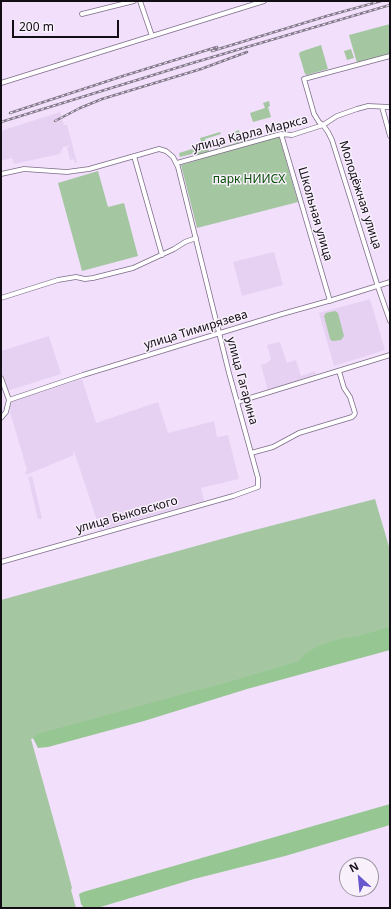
<!DOCTYPE html>
<html>
<head>
<meta charset="utf-8">
<style>
	body { margin:0 }
	#map { position:relative; width:391px; height:909px; overflow:hidden; background:#f1dffc; font-family:"Noto Sans",sans-serif }
	canvas { display:block }
	.frame { position:absolute; inset:0; border:2px solid #130d16; pointer-events:none }
	.north { position:absolute; left:339px; top:857px; width:40px; height:40px; box-sizing:border-box; background:#f8f1fc; border:1px solid #9c96a0; border-radius:50%; rotate:333deg; font-size:11px; font-weight:700; line-height:16px; text-align:center; color:#130d16 }
	.north::after { content:''; display:block; margin:auto; width:14px; height:18px; background:#6856cf; clip-path:polygon(50% 0,100% 100%,50% 72%,0 100%) }
	.scale { position:absolute; left:12px; top:20px; width:107px; height:18px; box-sizing:border-box; border:2px solid #130d16; border-top:0; padding-left:5px; font-size:12px; line-height:14px; white-space:nowrap; color:#130d16; -webkit-text-stroke:3px #f8f1fc; paint-order:stroke }
</style>
</head>
<body>
<div id="map">
<canvas width="391" height="909"></canvas>
<div class="frame"></div>
<div class="north">N</div>
<div class="scale">200 m</div>
</div>
<script>
const c = document.querySelector('canvas').getContext('2d');
c.lineJoin = 'round';
function paint(path, color) {
  c.fillStyle = color;
  c.fill(path, 'evenodd');
}
function poly(rows) {
  const path = new Path2D();
  for (const r of rows) {
    path.moveTo(r[0], r[1]);
    for (let i = 2; i < r.length; i += 2) path.lineTo(r[i], r[i + 1]);
  }
  return path;
}
function stroke(path, color, width, dash) {
  c.strokeStyle = color;
  c.lineWidth = width;
  c.lineCap = dash ? 'butt' : 'round';
  c.setLineDash(dash || []);
  c.stroke(path);
}
function label(font, color, halo, rows, align = 'center') {
  c.font = font + ' "Noto Sans",sans-serif';
  c.lineWidth = 3;
  c.setLineDash([]);
  c.textBaseline = 'middle';
  c.strokeStyle = halo;
  c.fillStyle = color;
  for (const [text, x, y, turn = 0] of rows) {
    c.save();
    c.translate(x, y);
    c.rotate((+turn || 0) * Math.PI / 180);
    c.textAlign = isNaN(turn) ? turn : align;
    if (halo) c.strokeText(text, 0, 0);
    c.fillText(text, 0, 0);
    c.restore();
  }
}
paint(poly([
	[60,112,64,125,67,125,77,162,75,163,74,159,70,160,67,147,70,146,70,145,63,147,60,154,14,164,12,158,1,161,1,133,4,130],
	[274,252,283,285,242,296,233,262],
	[370,299,385,350,334,366,319,313],
	[174,334,175,337,147,345,146,341],
	[49,336,61,374,7,391,1,371,1,351],
	[280,342,287,363,296,360,301,376,315,371,316,375,304,379,305,380,268,391,261,365,267,363,271,359,267,345],
	[82,379,96,423,158,402,168,433,214,421,217,437,228,435,239,479,201,488,204,501,100,530,74,451,73,452,74,455,26,475,25,472,27,470,10,412,11,402],
	[32,476,42,518,38,519,28,477]
]), '#e7d1f3');
paint(poly([
	[390,24,390,54,357,63,349,35],
	[321,45,328,69,307,75,305,74,299,54,300,52],
	[351,49,354,58,347,60,344,51],
	[269,101,270,106,268,107,271,117,253,122,250,113,265,108,263,103],
	[239,130,243,142,241,142,239,137,237,137,239,143,197,156,192,154,180,157,179,153,202,146,200,138,220,132,221,134,205,139,209,151,236,143,233,132],
	[279,136,298,202,197,228,181,165],
	[98,171,108,207,124,203,138,256,82,271,58,183],
	[335,311,338,313,344,336,341,340,334,341,332,341,330,339,324,316,326,313],
	[375,499,390,550,390,635,31,739,62,850,72,888,71,890,76,908,1,908,1,600,243,533]
]), '#a4c7a1');
paint(poly([
	[390,627,390,650,247,689,144,721,48,747,38,748,33,738,38,734,220,684,299,661,306,653,321,645,340,639,359,636],
	[390,804,390,825,285,856,194,879,97,908,84,908,81,904,79,894,83,892]
]), '#96c691');
const minor = poly([
	[140,1,152,36],
	[82,14,134,1],
	[390,56,304,79,314,114,319,122,323,125,328,132,332,140,349,194,378,287,390,321],
	[1,83,264,1],
	[382,107,390,136],
	[281,134,330,301],
	[134,156,162,255],
	[177,163,281,134,292,135,323,125,337,116,357,109,368,106,390,107],
	[1,174,24,169,67,172,74,171,89,169,159,149,166,151,173,157,178,167,229,373,258,478,258,487,233,496,1,562],
	[1,298,58,280,76,277,85,279,93,278,133,268,174,249,185,242,196,238],
	[1,378,9,400,6,412,1,418],
	[9,400,83,375,282,314,332,300,390,282],
	[237,402,390,355],
	[251,453,273,447,299,433,352,417,354,415,355,413,350,397,344,388,339,371]
]);
stroke(minor, '#7d6d87', 5.5);
stroke(minor, '#fff', 4);
const rail = poly([
	[212,51,327,16,381,1],
	[10,113,123,76,217,47],
	[55,121,80,108,102,99,201,69,247,52],
	[1,122,189,64,390,5]
]);
stroke(rail, '#84788b', 2.5);
stroke(rail, '#f8f1fc', 1, [3]);
label('12px', '#130d16', '#f8f1fc', [
	["улица Карла Маркса",250,134,-14],
	["Молодёжная улица",360,195,72],
	["Школьная улица",315,214,74],
	["улица Тимирязева",196,330,-17],
	["улица Гагарина",242,381,75],
	["улица Быковского",127,515,-16]
]);
label('12px', '#074e05', '#f8f1fc', [
	["парк НИИСХ",249,180]
]);
</script>
</body>
</html>
